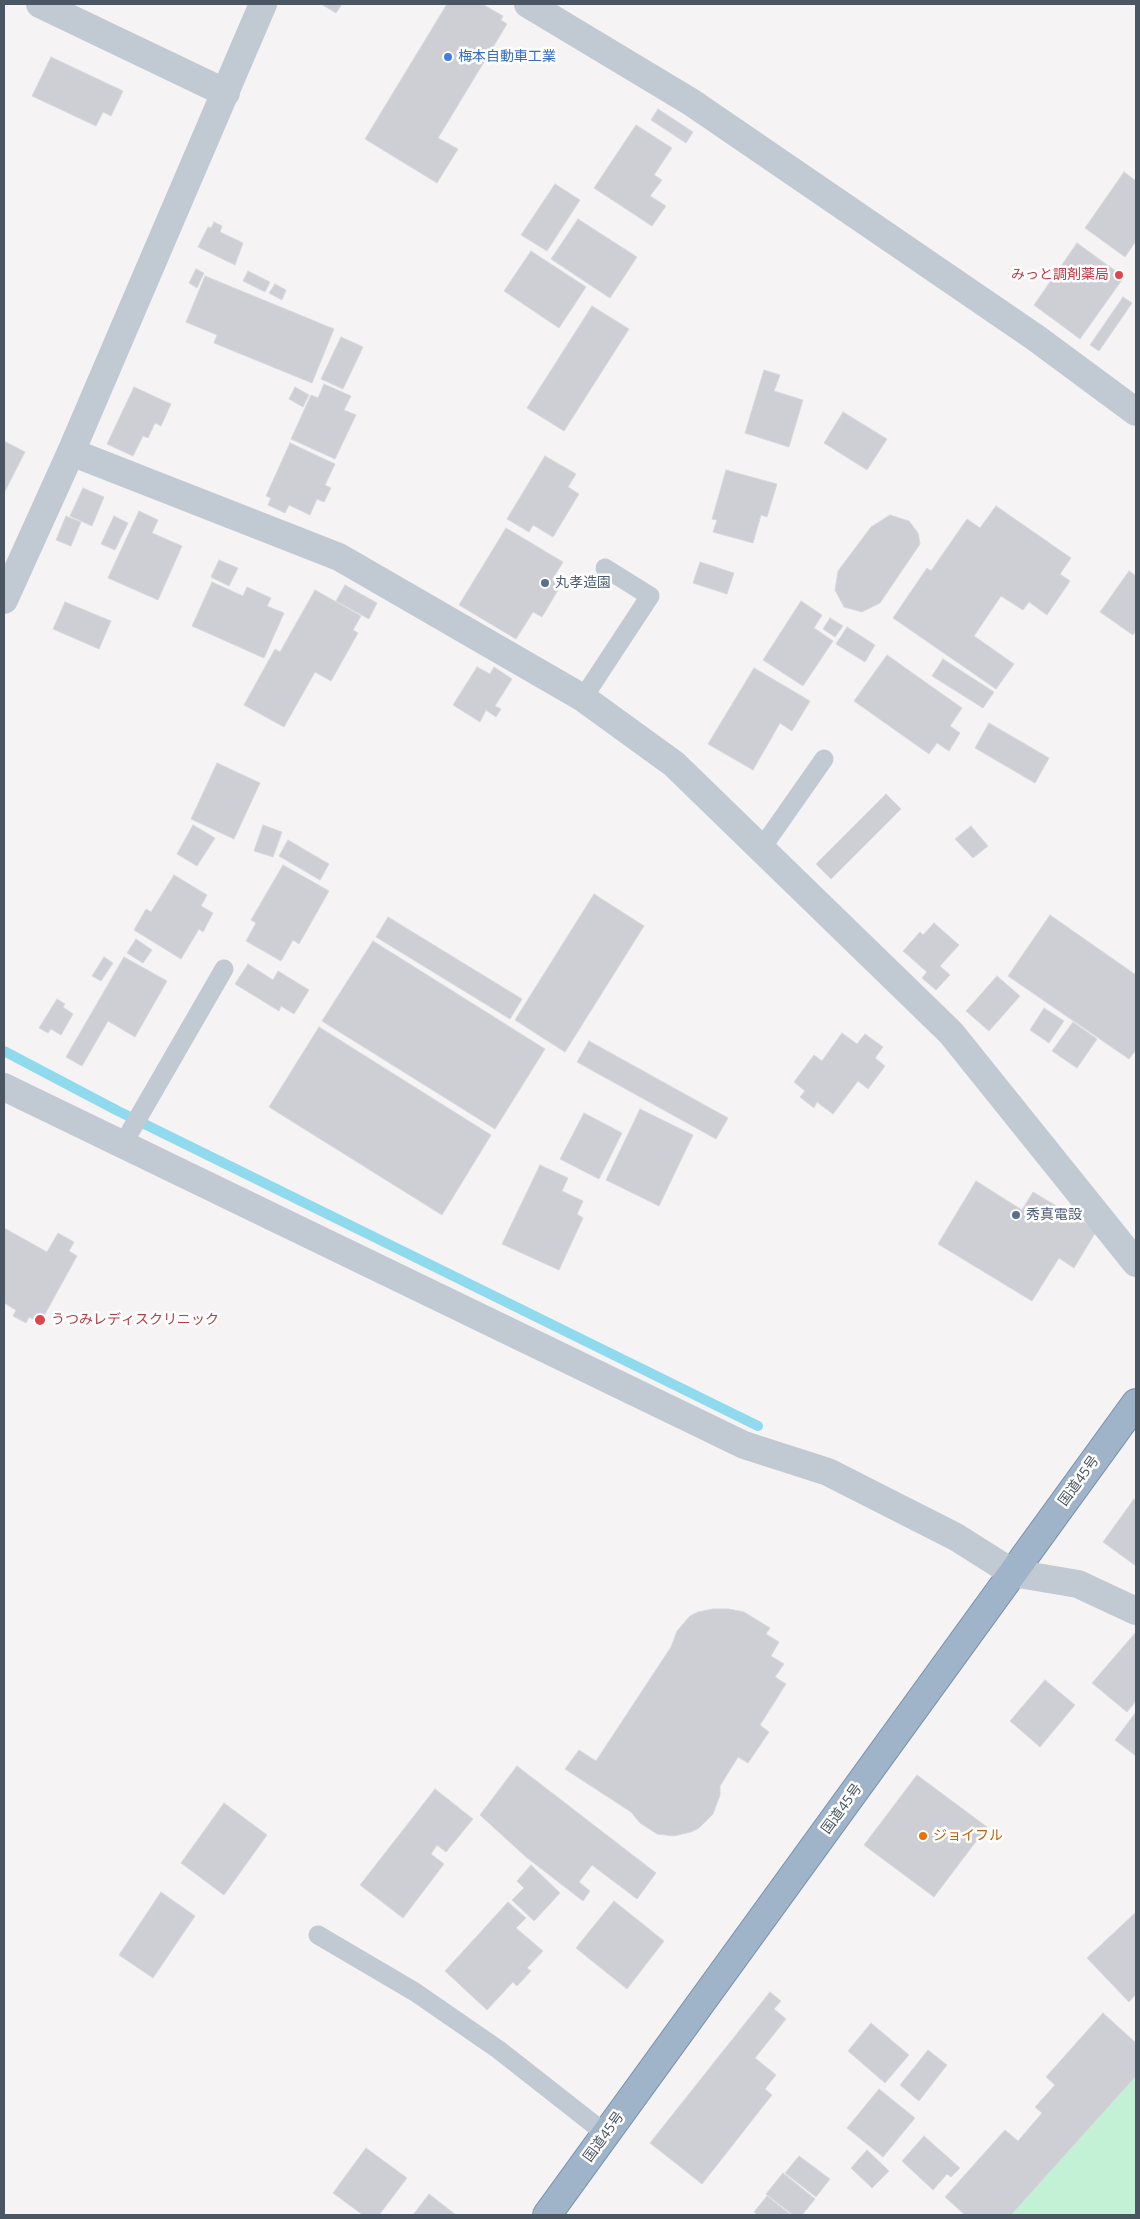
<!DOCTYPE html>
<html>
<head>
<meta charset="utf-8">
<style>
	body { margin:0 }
	#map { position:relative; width:1140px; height:2219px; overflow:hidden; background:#f5f3f3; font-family:"Open Sans",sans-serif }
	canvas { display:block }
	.frame { position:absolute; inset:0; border:5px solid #4a5661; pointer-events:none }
</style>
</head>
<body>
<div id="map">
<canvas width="1140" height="2219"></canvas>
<div class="frame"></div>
</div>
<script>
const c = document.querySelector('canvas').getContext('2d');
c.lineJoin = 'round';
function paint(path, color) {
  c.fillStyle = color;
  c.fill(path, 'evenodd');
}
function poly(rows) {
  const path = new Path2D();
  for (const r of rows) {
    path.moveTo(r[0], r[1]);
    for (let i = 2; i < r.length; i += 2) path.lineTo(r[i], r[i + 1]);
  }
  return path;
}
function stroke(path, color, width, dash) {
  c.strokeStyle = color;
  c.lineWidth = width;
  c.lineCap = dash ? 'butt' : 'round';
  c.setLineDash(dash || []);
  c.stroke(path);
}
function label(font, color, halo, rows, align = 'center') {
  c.font = font + ' "Open Sans","Noto Sans JP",sans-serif';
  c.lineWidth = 5;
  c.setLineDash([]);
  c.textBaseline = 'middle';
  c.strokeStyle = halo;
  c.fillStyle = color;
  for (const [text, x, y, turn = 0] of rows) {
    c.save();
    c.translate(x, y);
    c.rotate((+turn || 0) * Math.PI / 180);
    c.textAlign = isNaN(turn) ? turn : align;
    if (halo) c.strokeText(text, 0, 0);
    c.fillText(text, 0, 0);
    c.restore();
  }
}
paint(poly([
	[1136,2076,1136,2215,1011,2215]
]), '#c3f1d5');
stroke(poly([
	[4,1051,116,1110,758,1426]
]), '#90daee', 10);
const building = poly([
	[321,4,342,4,336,13,321,4],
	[447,4,482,4,503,16,501,20,507,24,438,138,458,149,437,183,365,139,447,4],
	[51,57,123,91,111,116,103,112,96,126,32,96,51,57],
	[658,109,693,132,686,143,651,120,658,109],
	[636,125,672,148,654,175,662,180,650,196,666,206,652,226,594,188,636,125],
	[1124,172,1136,181,1136,241,1125,257,1085,228,1124,172],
	[555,184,580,200,547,251,521,235,555,184],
	[578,219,637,257,610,298,551,259,578,219],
	[214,222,222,226,220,232,243,243,235,265,198,247,208,227,211,228,214,222],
	[1077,243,1124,277,1080,339,1034,305,1077,243],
	[531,251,586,287,559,328,504,291,531,251],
	[196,269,204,273,197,288,189,283,196,269],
	[248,271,270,282,265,292,243,281,248,271],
	[205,276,334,329,312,383,214,343,217,335,186,322,205,276],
	[275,284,286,290,282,300,269,293,275,284],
	[1123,297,1132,303,1099,351,1090,345,1123,297],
	[592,306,629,329,564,431,527,408,592,306],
	[341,337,363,347,343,389,321,379,341,337],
	[764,370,780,375,774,391,803,400,789,447,745,433,764,370],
	[324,384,351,396,344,410,356,415,335,459,291,439,311,395,318,398,324,384],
	[134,387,171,404,161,426,155,423,148,438,143,436,133,456,107,444,134,387],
	[295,387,309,395,303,407,289,399,295,387],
	[843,412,887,439,867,470,824,443,843,412],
	[4,441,25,452,4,493,4,441],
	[290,443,335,464,325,485,331,488,324,502,317,499,310,515,289,505,285,513,268,505,271,498,266,496,290,443],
	[545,456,576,474,568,487,579,494,553,537,533,525,529,532,507,519,545,456],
	[726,470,777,484,767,517,761,515,753,543,713,532,717,520,712,519,726,470],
	[83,488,104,497,92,526,70,516,83,488],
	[996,506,1071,558,1060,574,1070,581,1047,615,1029,602,1023,610,1001,596,974,636,1014,664,996,689,893,618,927,568,931,571,967,519,980,528,996,506],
	[139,511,158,520,152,533,182,546,158,600,108,578,139,511],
	[890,515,909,521,918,533,920,544,880,603,862,612,844,607,835,590,838,571,871,527,890,515],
	[66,516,81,522,71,546,56,540,66,516],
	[114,516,128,523,115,550,101,544,114,516],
	[506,528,563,562,552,580,561,585,542,617,533,612,516,639,459,605,506,528],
	[219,560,238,568,229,586,211,577,219,560],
	[700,562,734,573,727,594,693,583,700,562],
	[1129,571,1136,576,1136,630,1133,635,1100,612,1129,571],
	[212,582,243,596,247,587,271,598,267,606,284,613,264,658,192,626,212,582],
	[345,585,377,603,369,619,336,601,345,585],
	[315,590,361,616,353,630,358,633,331,681,315,672,284,727,244,705,275,649,280,652,315,590],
	[801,601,822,615,814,628,833,641,803,686,763,660,801,601],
	[65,602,111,621,99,649,53,629,65,602],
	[830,618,843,626,835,637,823,629,830,618],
	[847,627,875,645,865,662,836,644,847,627],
	[887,655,962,708,950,726,960,733,949,751,937,743,929,754,854,701,887,655],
	[943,659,994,692,983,708,932,676,943,659],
	[477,667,490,674,494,667,512,679,495,706,501,709,496,717,486,710,480,722,453,705,477,667],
	[754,668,810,701,792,731,780,723,753,770,708,744,754,668],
	[989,723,1049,758,1035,783,975,748,989,723],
	[217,763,260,783,234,839,191,819,217,763],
	[886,794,901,809,831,879,816,864,886,794],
	[193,825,215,838,197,866,177,854,193,825],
	[263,825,282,832,273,857,254,851,263,825],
	[971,826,988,846,973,858,955,839,971,826],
	[288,840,329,864,320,880,279,856,288,840],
	[283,865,329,891,299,944,293,940,281,961,246,941,256,923,251,920,283,865],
	[174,875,207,895,201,906,213,913,203,932,199,929,181,959,134,930,146,909,151,912,174,875],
	[594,894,644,926,565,1052,515,1020,594,894],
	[1050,915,1136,975,1136,1050,1129,1059,1008,976,1050,915],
	[388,917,522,999,510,1019,376,937,388,917],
	[934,923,959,945,940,966,950,975,936,990,922,978,927,972,903,951,920,932,923,935,934,923],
	[136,939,152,950,143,963,127,953,136,939],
	[373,941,545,1049,495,1129,322,1021,373,941],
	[104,957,113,963,101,981,92,976,104,957],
	[124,957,167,981,135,1037,108,1021,82,1066,66,1057,124,957],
	[248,964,273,980,278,971,309,990,294,1014,281,1006,279,1011,235,984,248,964],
	[997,976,1020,996,989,1031,966,1011,997,976],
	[57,999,65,1004,63,1007,73,1014,61,1035,51,1029,48,1033,39,1028,57,999],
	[1044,1008,1064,1021,1049,1043,1030,1030,1044,1008],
	[1073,1022,1097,1039,1077,1068,1052,1051,1073,1022],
	[319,1027,491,1135,442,1215,269,1107,319,1027],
	[842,1033,857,1044,865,1034,883,1047,875,1058,885,1066,868,1089,858,1081,833,1114,817,1102,814,1108,800,1097,805,1091,794,1082,814,1055,822,1061,842,1033],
	[589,1041,728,1118,716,1139,577,1062,589,1041],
	[640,1109,693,1135,659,1206,606,1180,640,1109],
	[584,1113,622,1133,599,1179,560,1159,584,1113],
	[540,1165,568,1178,562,1191,583,1201,577,1214,583,1218,559,1270,502,1244,540,1165],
	[976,1181,1022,1210,1033,1192,1097,1230,1074,1268,1059,1258,1032,1301,938,1244,976,1181],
	[4,1228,47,1252,58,1233,74,1242,69,1251,77,1256,40,1323,29,1317,26,1323,13,1316,16,1310,4,1303,4,1228],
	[1134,1499,1136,1500,1136,1566,1103,1542,1134,1499],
	[713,1609,729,1609,744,1612,770,1628,766,1634,779,1642,771,1656,784,1664,775,1677,786,1684,760,1725,769,1732,748,1763,738,1757,720,1786,720,1795,713,1814,699,1828,691,1832,674,1836,657,1834,640,1823,631,1812,565,1769,579,1750,596,1761,671,1647,677,1631,690,1616,698,1612,713,1609],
	[1136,1632,1136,1701,1127,1712,1092,1683,1136,1632],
	[1045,1680,1075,1705,1040,1747,1010,1721,1045,1680],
	[1136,1712,1136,1756,1115,1740,1136,1712],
	[517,1766,656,1873,637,1899,592,1865,579,1882,590,1891,583,1901,526,1857,480,1815,517,1766],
	[917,1775,987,1827,934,1897,864,1845,917,1775],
	[435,1789,473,1819,446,1852,437,1845,431,1854,444,1864,403,1918,360,1885,435,1789],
	[224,1803,267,1835,224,1895,181,1863,224,1803],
	[531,1865,560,1893,534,1921,512,1900,524,1888,517,1881,531,1865],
	[161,1892,195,1916,153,1978,119,1955,161,1892],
	[614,1901,664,1941,627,1989,576,1948,614,1901],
	[508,1902,526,1918,516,1928,543,1951,527,1968,531,1971,517,1986,513,1982,487,2010,445,1971,508,1902],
	[1136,1912,1136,1994,1129,2002,1087,1958,1136,1912],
	[770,1992,781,2001,774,2009,786,2019,755,2058,776,2075,765,2089,772,2095,702,2184,650,2143,770,1992],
	[1103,2013,1136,2043,1136,2076,1011,2215,965,2215,945,2197,1005,2130,1018,2141,1042,2113,1035,2107,1055,2085,1046,2077,1103,2013],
	[871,2023,909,2055,885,2083,848,2051,871,2023],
	[928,2050,947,2065,919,2101,900,2085,928,2050],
	[879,2089,915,2118,883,2157,847,2128,879,2089],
	[924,2136,960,2168,951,2177,947,2174,933,2190,902,2161,924,2136],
	[366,2148,407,2178,379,2215,363,2215,333,2193,366,2148],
	[867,2150,889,2171,872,2188,851,2168,867,2150],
	[799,2156,830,2179,816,2197,785,2173,799,2156],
	[783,2173,815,2199,802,2215,793,2215,766,2194,783,2173],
	[429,2194,456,2215,413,2215,429,2194],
	[767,2196,791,2215,758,2215,754,2212,767,2196]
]);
paint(building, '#cdcfd5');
stroke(building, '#d7d9de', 1);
const trunk = poly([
	[547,2215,1136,1403]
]);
stroke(trunk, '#7690ad', 30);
stroke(poly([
	[583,698,650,596,605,568],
	[761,849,824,759],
	[123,1144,224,969],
	[318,1935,415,1992,499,2050,606,2134]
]), '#c1cad2', 19);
stroke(poly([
	[71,452,339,557,583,698,674,764,951,1033,1136,1263],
	[1013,1573,1078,1584,1136,1611]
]), '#c1cad2', 28);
stroke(poly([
	[40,4,226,93],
	[528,4,691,102,1036,338,1136,412],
	[4,600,71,452,263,4],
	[4,1087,744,1445,828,1472,956,1537,1013,1573]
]), '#c1cad2', 28);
stroke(trunk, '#9fb4c9', 28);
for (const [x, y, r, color] of [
	[448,57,5,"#3f7fe0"],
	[1119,275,5,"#e0444e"],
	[545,583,5,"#5c6f8a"],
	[1016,1215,5,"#5c6f8a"],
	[40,1320,6,"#e0444e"],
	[923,1836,5,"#e8710a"]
]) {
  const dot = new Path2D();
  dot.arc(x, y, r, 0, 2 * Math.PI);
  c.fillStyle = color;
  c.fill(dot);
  stroke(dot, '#fff', 2);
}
label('14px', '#366cbe', '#fff', [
	["梅本自動車工業",458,57]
], 'left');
label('14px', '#be3a42', '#fff', [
	["みっと調剤薬局",1109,275],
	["うつみレディスクリニック",51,1320,"left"]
], 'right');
label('14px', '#4e5e75', '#fff', [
	["丸孝造園",555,583],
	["秀真電設",1026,1215]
], 'left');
label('14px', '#4a5661', '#fff', [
	["国道45号",1079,1481,-54],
	["国道45号",842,1809,-54],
	["国道45号",604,2137,-54]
]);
label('14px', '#c56008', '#fff', [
	["ジョイフル",933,1836]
], 'left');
</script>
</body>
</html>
